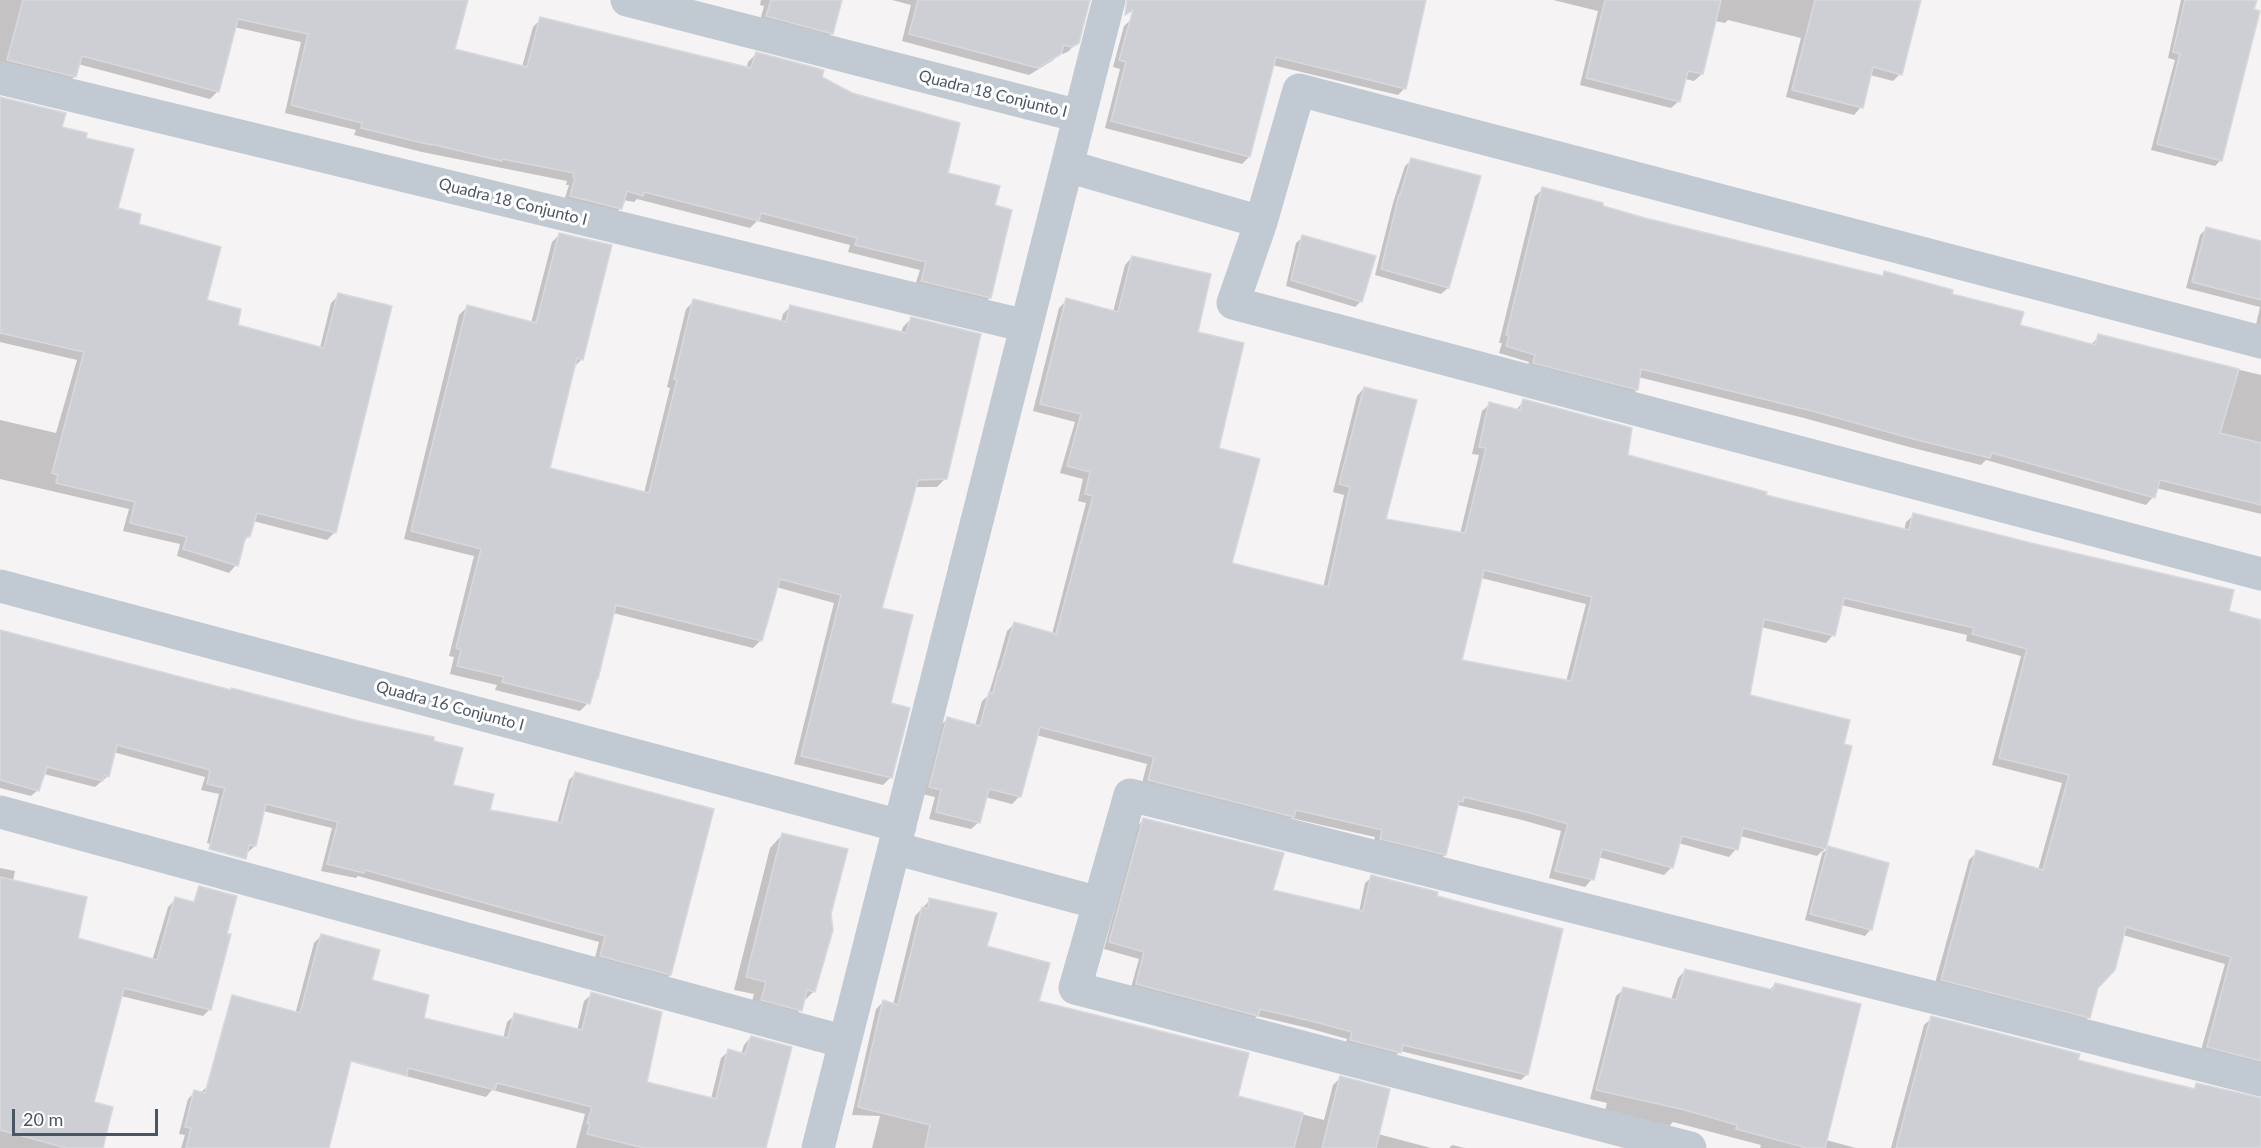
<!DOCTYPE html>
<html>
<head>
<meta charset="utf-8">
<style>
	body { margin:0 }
	#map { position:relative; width:2261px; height:1148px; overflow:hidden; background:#f5f3f3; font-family:Lato,sans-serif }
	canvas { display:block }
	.scale { position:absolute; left:12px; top:1109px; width:146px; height:27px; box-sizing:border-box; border:3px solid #4a5661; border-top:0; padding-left:8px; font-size:18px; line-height:21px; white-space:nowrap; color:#4a5661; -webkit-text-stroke:4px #fff; paint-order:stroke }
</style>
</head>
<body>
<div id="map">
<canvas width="2261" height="1148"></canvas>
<div class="scale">20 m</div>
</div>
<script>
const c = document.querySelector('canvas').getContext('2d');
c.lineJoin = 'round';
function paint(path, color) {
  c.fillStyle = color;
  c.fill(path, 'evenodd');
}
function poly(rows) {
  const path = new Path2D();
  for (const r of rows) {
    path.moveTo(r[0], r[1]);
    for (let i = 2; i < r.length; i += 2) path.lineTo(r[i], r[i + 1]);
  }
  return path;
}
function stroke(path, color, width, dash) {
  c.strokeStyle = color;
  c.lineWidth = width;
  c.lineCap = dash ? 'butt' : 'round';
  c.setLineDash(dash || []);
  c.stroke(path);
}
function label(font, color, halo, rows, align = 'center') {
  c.font = font + ' Lato,sans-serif';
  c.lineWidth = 6;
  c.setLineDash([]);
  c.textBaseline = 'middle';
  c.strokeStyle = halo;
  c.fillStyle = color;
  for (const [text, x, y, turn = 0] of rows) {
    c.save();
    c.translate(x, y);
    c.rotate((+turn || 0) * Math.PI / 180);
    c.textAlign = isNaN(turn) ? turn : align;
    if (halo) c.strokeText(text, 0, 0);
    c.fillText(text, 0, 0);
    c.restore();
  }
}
paint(poly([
	[0,0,465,0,453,50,522,67,533,27,541,19,746,69,748,62,756,54,820,78,946,174,993,206,990,298,982,305,914,289,920,270,848,252,850,245,757,221,750,228,637,199,634,202,623,200,621,208,613,216,563,204,569,185,566,185,567,181,422,152,354,135,356,130,285,113,301,42,234,27,218,91,210,99,78,64,75,76,67,84,0,68],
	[761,0,840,0,832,33,824,41,759,24,764,6,760,5],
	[892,0,1066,0,1077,42,1069,51,1063,54,1060,53,1052,61,1029,75,902,41,911,5],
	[1193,0,1425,0,1405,88,1398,95,1272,65,1249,157,1242,164,1105,128,1120,69,1113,67,1124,26,1132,19],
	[1553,0,1919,0,1900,74,1893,81,1870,75,1861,107,1854,115,1786,97,1801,38,1728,20,1725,23,1715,21,1702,74,1694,81,1685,79,1679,101,1671,108,1580,85,1598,11],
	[2181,0,2255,0,2221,160,2215,166,2151,150,2175,60,2168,58],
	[0,99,84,139,117,209,137,225,205,301,236,326,320,348,331,303,339,295,335,532,327,540,253,521,249,536,243,542,236,565,229,573,177,556,180,544,123,531,129,509,0,479,0,420,56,433,77,360,0,342],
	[1412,160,1479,177,1448,288,1441,294,1375,275,1393,203,1405,166],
	[1543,189,1601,208,1881,277,1885,273,1950,295,2018,326,2091,345,2099,336,2261,375,2261,514,2156,488,2153,497,2146,505,1986,460,1981,465,1909,447,1804,418,1638,377,1637,390,1629,397,1527,370,1529,362,1499,353,1502,343,1499,343,1535,196],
	[2206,229,2261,242,2261,331,2255,329,2260,307,2186,288,2200,235],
	[560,234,582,359,574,367,548,469,644,493,670,388,667,387,686,309,694,301,781,322,783,314,790,307,901,333,903,327,911,319,945,479,937,487,915,487,880,609,889,704,891,777,883,785,794,764,834,603,776,587,761,640,753,648,613,613,588,703,580,711,495,690,497,685,450,674,454,657,449,656,474,556,404,539,459,315,467,307,531,323,552,242],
	[1303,237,1361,301,1355,307,1286,286,1296,243],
	[1132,257,1196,333,1217,449,1230,564,1323,588,1344,495,1333,492,1357,396,1364,388,1384,520,1460,534,1479,455,1472,454,1482,411,1490,404,1516,410,1524,401,1626,456,1764,496,1904,531,1906,522,1914,515,2261,622,2261,1070,2200,1054,2225,964,2123,935,2097,987,2089,1017,2081,1024,1934,987,1969,860,1977,852,2038,870,2062,783,1992,765,2021,656,1966,641,1967,635,1841,605,1833,635,1826,643,1761,627,1748,696,1842,745,1851,747,1823,853,1828,848,1871,929,1865,936,1805,920,1823,850,1817,856,1740,836,1736,849,1729,857,1678,843,1672,867,1664,875,1598,857,1592,879,1585,887,1549,878,1561,831,1522,820,1458,805,1445,855,1437,862,1373,846,1375,837,1291,818,1285,824,1141,787,1147,764,1036,735,1020,796,1012,804,985,797,979,822,971,829,929,819,935,797,922,794,940,726,947,719,975,726,982,701,988,696,994,677,1007,631,1014,624,1052,634,1086,503,1078,501,1083,479,1060,473,1075,422,1033,411,1059,308,1067,300,1113,312,1125,265],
	[1481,578,1586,604,1566,682,1461,661],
	[0,631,451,786,488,811,557,824,569,780,575,774,670,975,664,981,594,962,599,942,358,876,356,878,321,871,332,828,263,811,255,846,248,852,243,851,241,853,207,843,219,794,201,790,205,777,113,752,108,776,95,787,44,774,38,790,31,796,0,788],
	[1144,819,1271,891,1359,912,1365,883,1372,877,1435,897,1527,1074,1521,1080,1400,1051,1393,1059,1345,1047,1347,1039,1308,1028,1257,1016,1250,1022,1130,991,1139,959,1104,949,1137,826],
	[782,835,830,913,814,991,802,1003,800,1010,787,1023,749,1012,754,994,734,990,770,848],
	[0,868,15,871,13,881,76,939,152,961,168,907,175,900,210,1009,203,1016,121,996,92,1103,101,1148,0,1148],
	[930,900,986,947,1037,1002,1237,1097,1324,1120,1333,1085,1340,1078,1378,1134,1431,1148,872,1148,880,1116,852,1115,876,1009,883,1002,893,1005,915,916],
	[321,936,370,981,422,1019,503,1039,507,1022,515,1015,577,1031,584,1001,592,994,645,1083,711,1099,721,1058,729,1051,741,1054,744,1045,751,1037,765,1148,576,1148,585,1114,492,1090,486,1097,287,1045,314,943],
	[1685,971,1769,991,1775,984,1826,1140,1856,1148,1760,1148,1761,1145,1673,1122,1665,1131,1604,1115,1607,1103,1590,1099,1616,996,1624,989,1671,1000,1678,978],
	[1932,1018,2076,1061,2192,1090,2197,1085,2261,1100,2261,1148,1891,1148,1924,1025],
	[208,1086,328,1148,181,1148,185,1135,179,1134,188,1099,195,1092,200,1093],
	[1452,1145,1465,1148,1449,1148]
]), '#0003');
const building = poly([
	[23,0,468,0,455,49,527,67,540,17,751,68,756,52,824,70,822,77,852,93,960,123,948,173,1000,186,995,205,1012,210,991,298,921,281,926,262,855,245,857,238,761,213,759,221,644,192,643,196,627,191,622,209,570,196,575,178,573,177,574,173,502,159,502,161,431,144,431,145,361,128,362,123,291,105,308,34,238,19,219,92,82,56,76,77,7,60,23,0],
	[771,0,842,0,833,34,766,16,771,0],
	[918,0,1090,0,1079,43,1072,47,1064,45,1061,54,1038,68,909,34,918,0],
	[1127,0,1426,0,1406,89,1276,57,1250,157,1111,121,1126,62,1119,60,1133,10,1125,15,1127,0],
	[1605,0,1721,0,1703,74,1688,71,1680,102,1586,78,1605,0],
	[1815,0,1921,0,1902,75,1873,67,1863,108,1792,90,1815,0],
	[2185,0,2257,0,2254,9,2260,11,2222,161,2157,144,2180,54,2173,52,2185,0],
	[0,97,66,113,62,127,87,133,86,138,134,149,118,208,141,214,139,224,221,247,207,300,241,309,238,325,324,348,338,293,392,306,336,533,257,513,250,537,246,536,238,566,183,549,187,537,130,523,135,502,56,483,58,475,52,473,84,352,0,333,0,97],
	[1411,158,1481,176,1449,288,1381,269,1399,195,1400,195,1411,158],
	[1542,187,1603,203,1603,206,1645,218,1883,276,1884,271,1953,290,1952,294,2024,312,2020,325,2095,345,2098,334,2239,369,2220,433,2261,443,2261,505,2160,480,2155,498,1992,453,1990,458,1917,440,1812,411,1641,369,1638,390,1533,363,1535,355,1506,346,1509,336,1506,335,1542,187],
	[2206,227,2261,241,2261,300,2192,282,2206,227],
	[559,233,612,245,583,360,577,358,550,468,649,493,677,380,674,379,693,299,786,322,790,305,906,333,911,317,981,334,947,479,918,480,882,608,913,615,891,703,910,708,892,778,801,756,841,595,780,579,762,641,616,605,598,679,597,679,590,704,502,682,504,677,457,666,461,650,456,648,481,549,411,531,467,305,536,323,559,233],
	[1302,235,1376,256,1362,302,1291,280,1302,235],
	[1132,256,1211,274,1198,332,1244,343,1219,448,1260,459,1232,563,1328,587,1350,487,1339,484,1364,387,1417,400,1386,519,1465,533,1486,448,1479,447,1489,402,1520,410,1523,399,1632,428,1628,455,1767,492,1766,495,1909,530,1913,513,2031,543,2234,590,2229,611,2261,620,2261,1061,2207,1047,2231,957,2126,927,2115,970,2098,988,2090,1018,1941,980,1976,850,2043,870,2069,775,1999,758,2027,649,1972,634,1974,628,1844,598,1835,636,1764,619,1750,695,1850,720,1844,744,1852,746,1826,849,1743,828,1738,850,1682,836,1673,868,1602,849,1594,880,1555,871,1568,824,1530,813,1464,797,1463,802,1459,801,1446,855,1380,839,1382,830,1296,810,1294,817,1148,780,1154,757,1040,727,1021,797,989,789,980,823,936,812,941,790,929,787,947,717,980,726,989,692,993,693,999,670,1000,671,1014,622,1056,634,1093,496,1085,494,1090,472,1067,466,1081,414,1040,404,1066,298,1118,312,1132,256],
	[1484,570,1592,597,1571,681,1462,660,1484,570],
	[0,630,231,690,231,688,359,721,434,737,434,741,463,748,453,785,494,794,490,810,561,823,575,772,714,809,671,975,600,956,605,936,365,870,364,873,327,864,338,822,266,804,256,846,249,845,246,859,209,849,225,788,207,784,210,770,117,745,109,777,104,775,103,781,47,767,39,791,0,780,0,630],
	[1143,818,1284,853,1273,890,1363,911,1371,875,1438,892,1437,896,1563,929,1528,1075,1403,1045,1401,1053,1350,1040,1352,1032,1315,1022,1260,1009,1258,1016,1136,984,1144,952,1109,942,1143,818],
	[782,833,848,849,831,914,833,930,815,992,807,990,802,1011,761,1000,766,982,746,977,782,833],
	[1828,846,1889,863,1872,930,1810,914,1828,846],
	[0,877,87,897,78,938,157,960,175,897,194,902,199,886,237,896,227,934,231,934,211,1010,124,988,94,1102,113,1107,103,1148,66,1148,0,1130,0,877],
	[929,898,997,913,987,946,1050,963,1039,1001,1249,1053,1238,1096,1303,1113,1294,1148,925,1148,930,1125,858,1107,883,1000,898,1005,922,907,928,909,929,898],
	[321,934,380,950,372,980,429,995,424,1018,508,1038,514,1013,582,1030,591,992,662,1012,647,1082,716,1099,728,1049,745,1054,751,1036,792,1047,766,1148,644,1148,587,1134,590,1124,587,1123,592,1107,497,1083,495,1090,408,1068,407,1076,351,1061,329,1148,186,1148,191,1128,185,1127,194,1090,205,1093,232,995,300,1013,321,934],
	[1685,969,1773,990,1775,983,1861,1004,1825,1148,1807,1148,1736,1129,1737,1125,1685,1110,1596,1090,1623,987,1676,1000,1685,969],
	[1931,1016,2080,1054,2078,1060,2125,1072,2195,1089,2196,1083,2261,1098,2261,1148,1896,1148,1931,1016],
	[1340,1076,1390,1089,1376,1148,1322,1148,1340,1076]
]);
paint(building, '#cdcfd5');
stroke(building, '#d7d9de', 1.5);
stroke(poly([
	[627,0,1079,116],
	[0,78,1026,326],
	[1067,166,1261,222],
	[2261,342,1299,90,1261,222,1233,303,2261,574],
	[0,586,900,826],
	[0,812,845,1042],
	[894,848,1099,903],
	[818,1148,1109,0],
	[1690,1148,1075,988,1130,795,2261,1080]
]), '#c1cad2', 33);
label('16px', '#4a5661', '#fff', [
	["Quadra 18 Conjunto I",993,94,14],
	["Quadra 18 Conjunto I",513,202,14],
	["Quadra 16 Conjunto I",450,706,15]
]);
</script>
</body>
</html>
